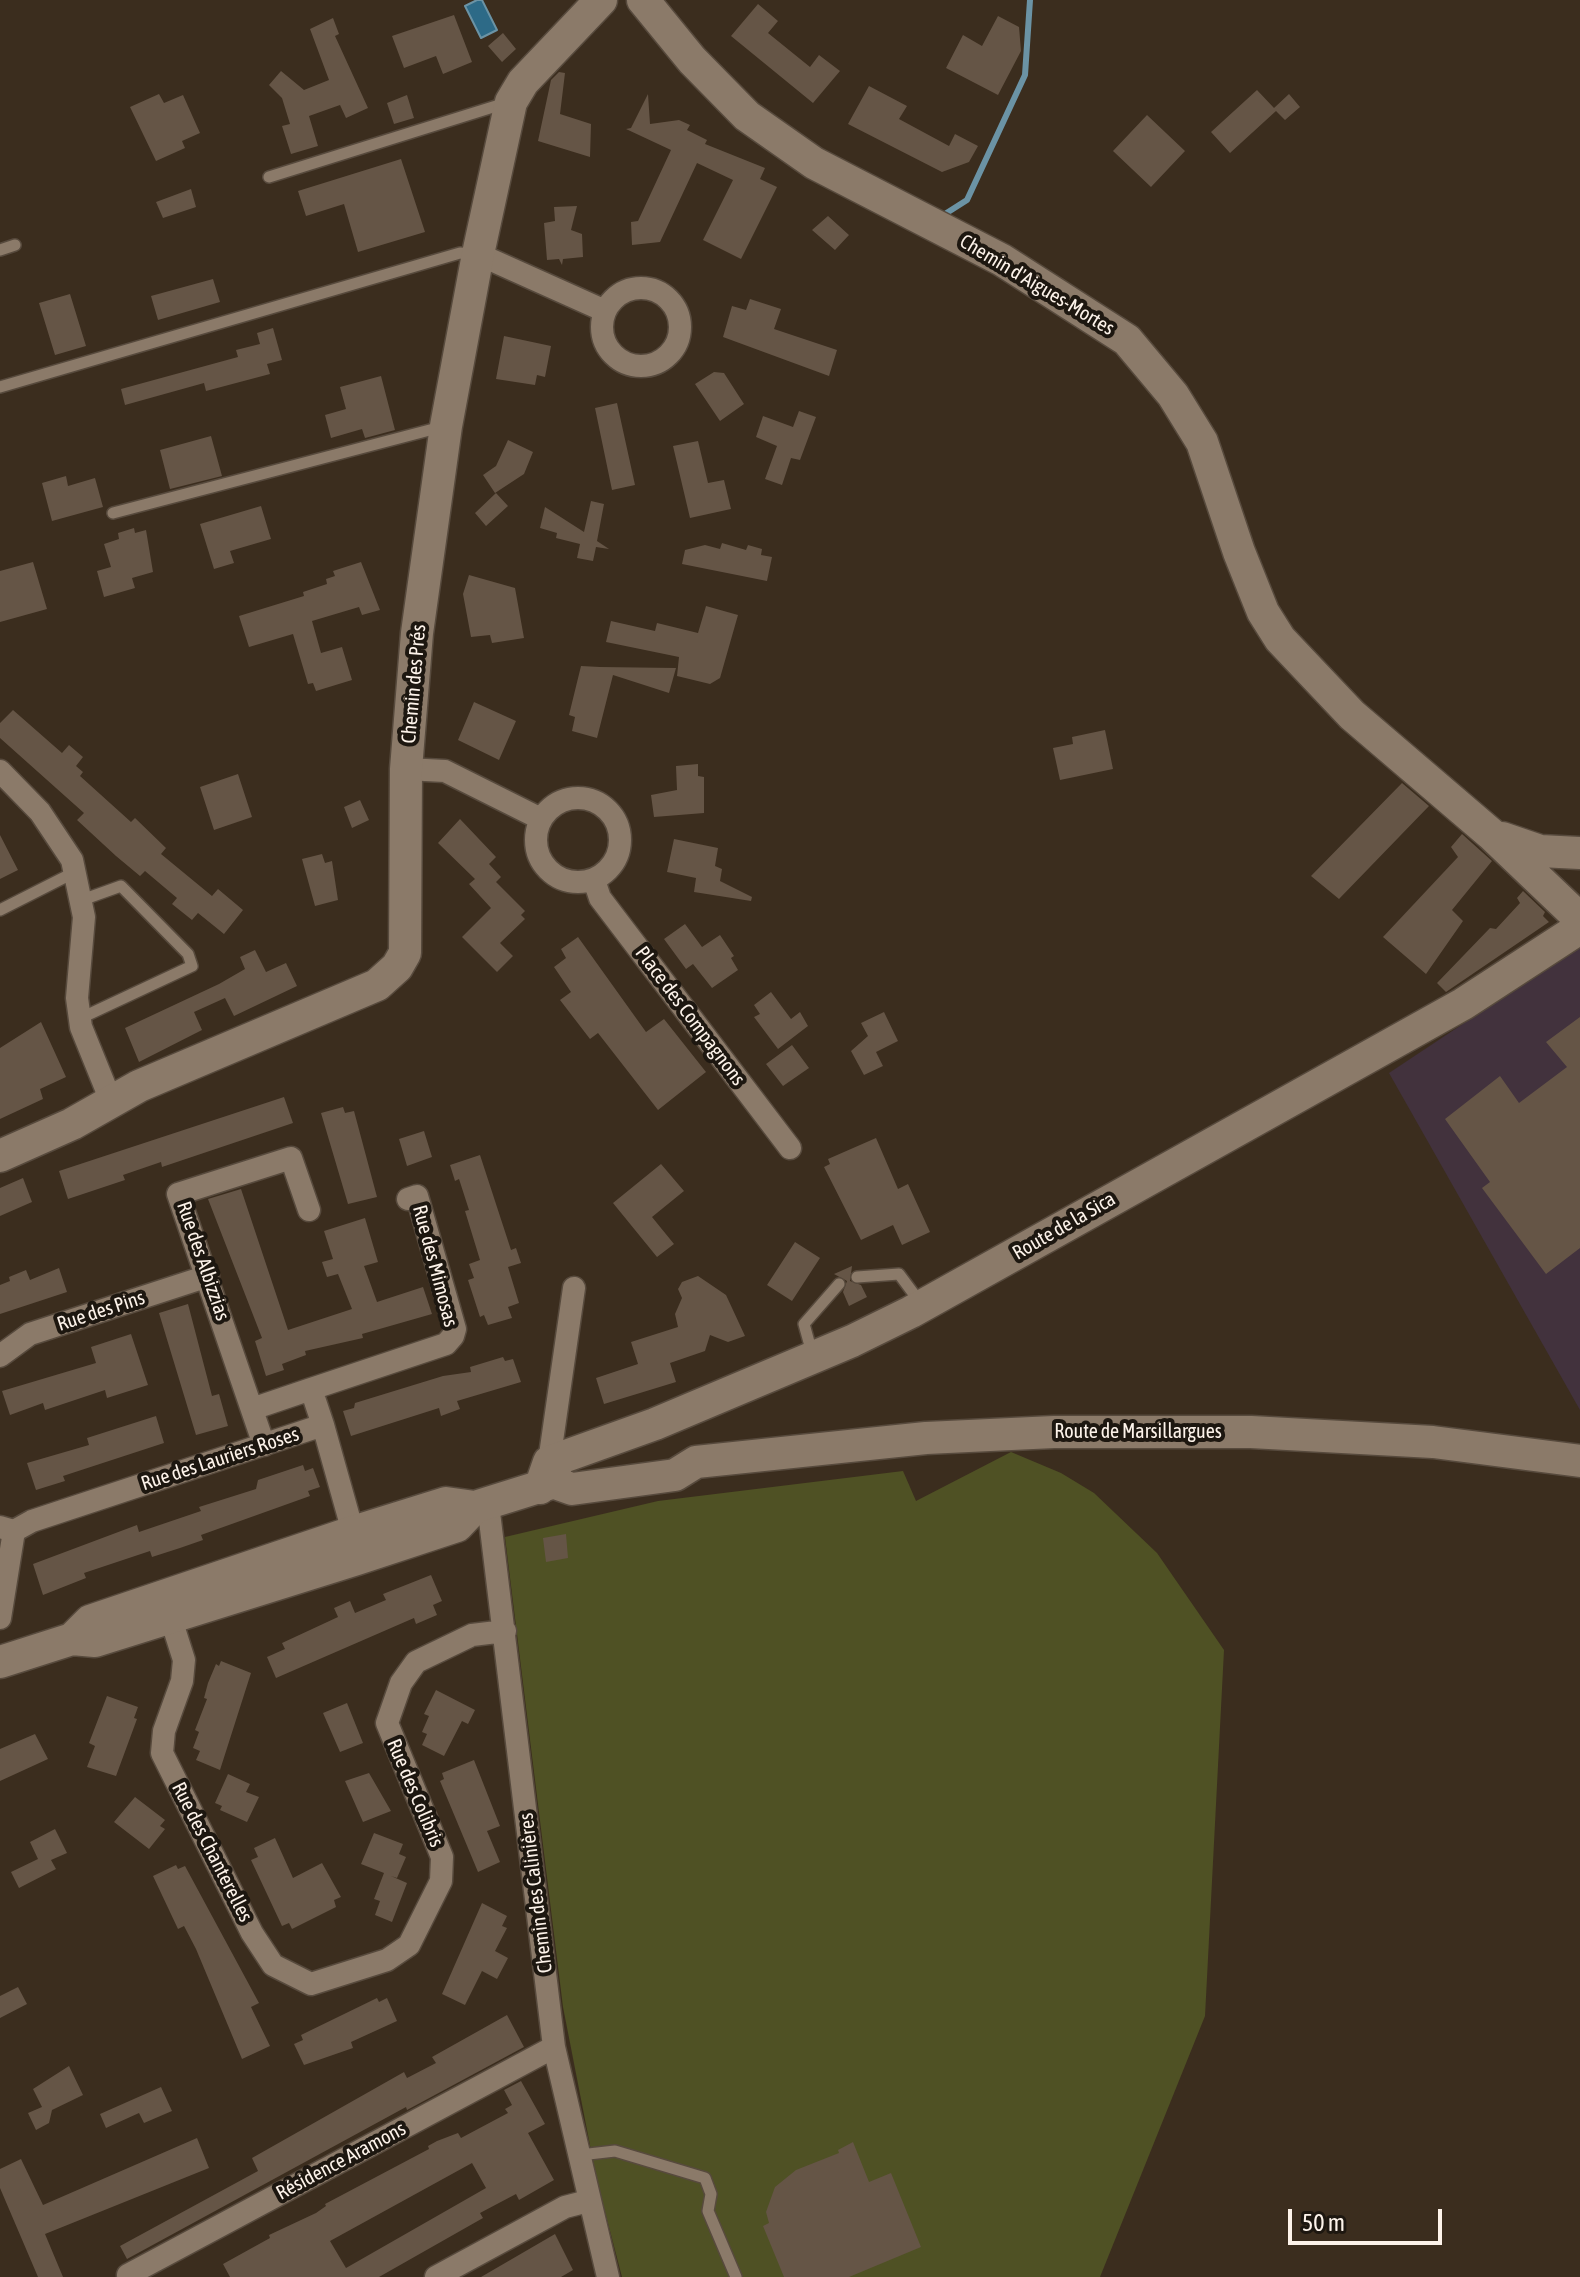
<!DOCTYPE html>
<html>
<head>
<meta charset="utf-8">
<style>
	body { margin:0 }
	#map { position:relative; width:1580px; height:2277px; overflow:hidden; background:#3b2d1e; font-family:"Asap Condensed",sans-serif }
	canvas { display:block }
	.scale { position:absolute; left:1288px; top:2209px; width:154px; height:36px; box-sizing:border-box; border:4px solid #fdf3ea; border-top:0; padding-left:10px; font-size:24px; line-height:28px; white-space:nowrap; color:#fdf3ea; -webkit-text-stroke:6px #1d1710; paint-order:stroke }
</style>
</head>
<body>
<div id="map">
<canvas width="1580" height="2277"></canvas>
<div class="scale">50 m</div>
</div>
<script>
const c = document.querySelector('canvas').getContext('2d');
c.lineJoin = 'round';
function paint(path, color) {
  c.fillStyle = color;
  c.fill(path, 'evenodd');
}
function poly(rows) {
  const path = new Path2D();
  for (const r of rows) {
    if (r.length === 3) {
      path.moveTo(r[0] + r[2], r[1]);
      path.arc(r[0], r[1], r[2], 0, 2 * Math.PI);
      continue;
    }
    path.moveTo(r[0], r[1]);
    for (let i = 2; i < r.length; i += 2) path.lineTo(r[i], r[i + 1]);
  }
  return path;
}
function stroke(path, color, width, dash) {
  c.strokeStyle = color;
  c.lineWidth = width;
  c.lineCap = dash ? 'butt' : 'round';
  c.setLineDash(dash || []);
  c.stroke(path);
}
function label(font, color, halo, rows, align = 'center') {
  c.font = font + ' "Asap Condensed",sans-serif';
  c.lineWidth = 8;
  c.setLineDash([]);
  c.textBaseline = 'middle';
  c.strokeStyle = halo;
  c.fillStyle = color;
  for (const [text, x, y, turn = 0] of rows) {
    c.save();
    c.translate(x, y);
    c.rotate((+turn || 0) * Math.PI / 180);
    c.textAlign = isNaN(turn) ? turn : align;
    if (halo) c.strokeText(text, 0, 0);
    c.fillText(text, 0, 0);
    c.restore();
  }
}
paint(poly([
	[1580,946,1580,1410,1389,1073]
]), '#42323d');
paint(poly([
	[1011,1452,1061,1473,1094,1493,1157,1553,1224,1650,1205,2016,1100,2277,622,2277,597,2181,563,2007,505,1537,658,1501,903,1471,916,1501]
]), '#4f5124');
const water = poly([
	[477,0,482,0,497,30,481,38,465,6,477,0]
]);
paint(water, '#2d6a87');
stroke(water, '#6b93a5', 2);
stroke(poly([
	[945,214,967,200,1025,75,1030,0]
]), '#6b93a5', 6);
paint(poly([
	[758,4,778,21,768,33,810,67,819,55,840,71,813,103,731,36],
	[454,15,472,62,443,74,436,56,404,68,392,36],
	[998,16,1019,27,1021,51,998,95,946,68,963,35,982,46],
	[333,18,339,34,335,36,368,108,346,118,340,105,309,116,318,146,291,154,282,126,290,124,282,98,269,85,281,71,304,90,329,80,310,29],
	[503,33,516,49,502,62,488,46],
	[559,72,565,73,560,114,591,124,590,157,538,141,551,80],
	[869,86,907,106,899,119,949,146,955,134,978,146,969,162,942,172,848,124],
	[1257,90,1274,108,1289,94,1300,107,1285,120,1276,111,1230,153,1211,132],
	[159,94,164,103,183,95,200,133,182,141,185,148,156,161,130,107],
	[648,94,650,124,679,120,690,125,687,130,707,140,705,144,765,168,760,179,777,187,741,259,703,240,733,180,697,163,660,242,632,245,631,222,638,221,671,150,626,129,631,128],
	[407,95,414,118,394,124,387,103],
	[1147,115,1185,151,1151,187,1113,151],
	[401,159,425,232,358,252,344,204,306,216,298,191],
	[191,189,196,207,163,218,156,202],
	[577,206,571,230,582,234,583,257,563,259,562,265,559,259,547,260,544,223,555,221,554,207],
	[828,216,849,235,835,250,812,230],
	[213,279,220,302,158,320,151,296],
	[70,294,86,346,55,355,39,303],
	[750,299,781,309,774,329,837,350,829,376,723,337,732,306,746,310],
	[273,328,282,360,267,364,270,374,206,391,204,383,125,405,121,389,238,357,236,350,260,344,257,333],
	[504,336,551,346,545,377,537,375,535,385,496,379],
	[714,372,724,373,744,404,720,421,695,384],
	[381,376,395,430,365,438,362,429,331,438,325,415,346,409,340,387],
	[617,403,635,485,612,490,595,408],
	[799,411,816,417,800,460,791,458,782,485,765,479,777,446,756,437,763,416,793,427],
	[211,436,222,476,170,489,160,450],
	[508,440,533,452,524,474,495,493,483,475,496,466],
	[698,441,708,483,724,480,731,509,690,518,673,446],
	[66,476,68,486,95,478,103,507,52,521,42,483],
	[496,493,508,506,486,526,475,513],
	[591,501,604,504,597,541,609,549,596,547,593,561,577,558,580,544,556,538,557,533,540,528,545,507,584,532],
	[261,506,271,539,230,551,234,563,214,569,200,524],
	[134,528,135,533,146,530,153,572,132,578,135,588,104,597,97,571,111,567,104,544,119,539,118,533],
	[722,543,746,550,748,545,762,549,761,555,772,557,767,581,682,564,685,550,705,545,720,549],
	[33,562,47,609,0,622,0,571],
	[361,562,380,610,362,615,359,607,312,621,321,653,342,647,352,680,316,691,313,683,308,684,293,634,249,647,239,616,304,596,303,592,327,584,326,579,335,576,333,571],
	[469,575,515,588,524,638,492,643,490,635,471,637,463,594],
	[706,606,738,615,720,678,710,684,677,676,679,657,606,642,611,621,655,631,657,623,698,633],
	[581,666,600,667,676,668,669,693,613,675,597,738,572,731,575,717,569,715],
	[474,702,516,721,499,760,458,740],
	[13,710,62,753,69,745,83,757,76,766,83,772,80,776,131,822,135,818,166,848,161,854,212,896,218,889,243,910,224,934,198,913,192,920,172,904,177,898,145,871,140,876,116,856,77,820,84,813,0,738,0,723],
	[1105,730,1113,769,1060,780,1053,748,1073,744,1072,737],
	[698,764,698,776,704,777,704,813,654,817,651,795,677,790,676,766],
	[238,774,252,817,214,830,200,787],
	[1402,783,1429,806,1339,899,1311,876],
	[360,800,369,820,352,828,344,807],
	[460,819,496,857,489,864,501,877,496,882,525,911,521,915,525,919,500,943,513,956,497,972,462,937,491,908,469,884,475,879,438,843],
	[1462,834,1492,861,1452,910,1463,921,1426,974,1383,937,1458,857,1451,847],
	[0,835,18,870,0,879],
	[674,839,718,848,715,866,722,869,720,881,752,897,751,901,694,892,696,878,667,872],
	[322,854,325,863,332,861,338,900,315,906,302,859],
	[1523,891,1545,912,1543,916,1549,922,1446,992,1437,983,1490,928,1496,929,1520,903,1517,898],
	[685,924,702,947,720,935,734,956,731,958,738,970,712,988,693,964,686,969,664,939],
	[578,937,646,1032,664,1019,706,1072,658,1110,598,1033,590,1039,560,1000,571,992,554,967,566,958,561,949],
	[255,950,266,972,286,963,297,986,234,1016,225,998,194,1012,202,1030,139,1062,125,1028,219,984,245,969,240,957],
	[771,992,791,1019,800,1012,808,1026,778,1049,754,1017,760,1014,754,1005],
	[884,1012,898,1041,876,1052,883,1066,864,1075,851,1051,868,1036,861,1023],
	[1580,1017,1580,1248,1546,1274,1482,1188,1490,1182,1445,1119,1500,1076,1519,1103,1567,1067,1546,1042],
	[41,1022,66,1077,40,1089,43,1099,0,1119,0,1048],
	[792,1045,809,1068,783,1086,766,1064],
	[284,1097,293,1123,162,1167,161,1162,123,1175,125,1180,68,1199,59,1171],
	[343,1107,345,1113,354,1111,377,1197,348,1204,321,1113],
	[424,1131,432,1157,407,1166,399,1139],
	[876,1138,898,1189,908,1184,930,1232,902,1245,893,1225,861,1240,824,1167,830,1164,828,1159],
	[480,1155,511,1250,516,1248,521,1263,508,1267,519,1303,508,1307,512,1318,488,1325,484,1315,480,1317,468,1280,483,1275,474,1278,469,1264,480,1260,465,1211,469,1210,459,1179,455,1181,450,1165],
	[661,1164,684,1191,652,1217,674,1244,657,1257,613,1203],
	[23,1178,32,1202,0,1216,0,1188],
	[241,1189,288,1330,352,1309,338,1274,327,1277,322,1262,333,1259,324,1231,365,1218,378,1262,364,1266,377,1302,423,1287,432,1314,362,1334,363,1338,305,1351,306,1355,282,1364,284,1370,266,1376,255,1341,262,1338,208,1199],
	[795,1242,820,1258,792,1301,767,1285],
	[852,1266,850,1281,861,1285,867,1297,849,1306,843,1292,847,1281,834,1274],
	[59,1268,67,1292,0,1314,0,1285,10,1281,9,1277,26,1270,30,1280],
	[698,1276,726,1295,745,1336,728,1342,710,1335,705,1351,670,1363,676,1382,604,1404,596,1378,638,1364,631,1342,678,1327,675,1314,682,1298,678,1289,682,1282],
	[188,1304,212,1396,219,1394,228,1426,196,1435,159,1313],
	[131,1334,148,1385,107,1398,105,1390,45,1410,43,1403,10,1415,2,1391,96,1363,91,1347],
	[503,1357,505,1361,513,1359,521,1382,457,1401,460,1409,441,1416,439,1408,351,1436,343,1411,354,1408,355,1403,443,1376,471,1372,470,1367],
	[156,1416,164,1443,63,1476,65,1481,36,1490,27,1463,89,1445,87,1438],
	[303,1465,305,1471,313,1468,320,1487,308,1491,310,1496,201,1535,203,1540,180,1548,152,1557,150,1551,84,1573,86,1578,43,1595,33,1564,137,1525,139,1532,201,1511,199,1507,256,1489,258,1480],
	[566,1534,568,1558,546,1562,543,1538],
	[431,1575,442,1601,433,1605,437,1615,416,1624,414,1618,276,1678,267,1657,285,1649,282,1643,338,1617,334,1608,350,1601,355,1613,386,1600,383,1594],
	[221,1661,251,1673,220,1770,196,1760,200,1751,193,1748,199,1732,195,1730,207,1699,204,1698,208,1683,216,1664,219,1666],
	[436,1690,475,1710,468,1724,462,1721,444,1756,422,1745,427,1734,422,1732,429,1716,424,1714],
	[107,1696,138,1707,134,1718,137,1719,116,1776,87,1767,95,1746,89,1743],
	[347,1703,363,1743,340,1752,323,1713],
	[35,1734,48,1759,0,1781,0,1749],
	[474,1760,500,1826,487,1831,500,1862,478,1872,440,1781,444,1779,442,1773],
	[369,1773,391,1811,363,1822,345,1781],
	[228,1774,250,1784,246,1792,259,1797,247,1822,220,1810,222,1806,215,1803],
	[135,1797,165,1820,160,1826,165,1829,149,1849,114,1822],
	[55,1829,67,1853,51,1860,56,1869,19,1888,11,1872,38,1859,30,1842],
	[374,1833,403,1844,399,1854,406,1857,397,1878,391,1876,407,1883,392,1922,375,1915,380,1901,374,1899,384,1873,361,1864],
	[275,1838,293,1878,322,1863,341,1897,334,1900,336,1907,292,1929,289,1923,282,1926,251,1860,258,1857,254,1848],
	[176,1865,178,1869,185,1866,259,2003,251,2007,270,2046,242,2059,196,1949,184,1926,178,1929,153,1876],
	[482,1903,507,1916,502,1926,507,1928,495,1951,508,1958,497,1979,482,1971,465,2005,442,1994],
	[18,1987,27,2004,0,2018,0,1996],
	[377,1998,379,2002,387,1998,397,2021,351,2042,353,2048,304,2065,294,2044,303,2040,301,2035],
	[507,2015,524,2047,407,2110,406,2107,127,2259,120,2246,258,2171,252,2158,404,2072,407,2078,436,2063,432,2057],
	[69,2066,83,2095,52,2110,49,2123,36,2130,28,2113,42,2107,33,2089],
	[521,2081,545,2124,528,2133,554,2180,519,2200,516,2194,480,2213,483,2218,379,2277,230,2277,223,2264,270,2238,269,2235,316,2213,326,2206,325,2204,429,2149,428,2146,437,2141,458,2133,461,2138,508,2113,505,2109,512,2105,504,2090],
	[472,2163,486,2188,346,2268,330,2241],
	[161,2087,172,2111,144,2123,139,2113,106,2128,100,2114],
	[197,2138,209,2168,45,2234,63,2277,38,2277,0,2188,0,2169,21,2159,43,2205],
	[853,2142,869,2182,891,2173,921,2247,849,2277,784,2277,763,2226,769,2223,766,2212,775,2187,796,2170,839,2153,838,2150],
	[555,2234,573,2270,561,2277,481,2277]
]), '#655546');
const lane = poly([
	[269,177,509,102],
	[0,250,15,245],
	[0,387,460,253,476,254],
	[113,513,445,426],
	[0,910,75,872],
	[81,1018,192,966,188,954,121,886,82,900],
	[857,1277,899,1274,922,1305],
	[812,1353,804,1324,839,1284],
	[580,2155,615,2151,705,2178,711,2194,708,2211,736,2277]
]);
const street = poly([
	[478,254,605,311],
	[641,327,39],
	[406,769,445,771,541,819],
	[0,771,40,812,72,860,84,917,77,998,81,1027,111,1101],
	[578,840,42],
	[594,880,600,898,790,1148],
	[0,1356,30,1334,208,1276],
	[252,1409,311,1389],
	[323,1425,311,1389,446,1344,453,1336,455,1329,417,1196,408,1199],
	[264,1445,178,1194,291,1158,309,1210],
	[549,1462,574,1288],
	[488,1504,554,2047,608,2277],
	[0,1527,14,1531,0,1618],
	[14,1531,32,1521,323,1425,353,1532],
	[171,1619,184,1660,182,1681,164,1731,162,1753,252,1933,273,1965,311,1984,387,1960,409,1945,441,1881,442,1857,387,1723,401,1683,416,1662,472,1635,505,1631],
	[128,2275,554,2047],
	[436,2277,565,2207,588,2201]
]);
const secondary = poly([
	[643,0,692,60,747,116,814,163,1002,260,1127,340,1173,395,1202,442,1239,552,1263,612,1280,639,1352,715,1491,834,1580,919],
	[1502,838,1540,851,1580,853],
	[0,1156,72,1124,139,1086,377,985,397,967,405,953,406,769,417,633,446,426,478,254,511,102,523,82,601,0],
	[555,1483,572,1489,675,1475,696,1462,926,1438,1054,1432,1251,1432,1433,1442,1580,1461],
	[540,1488,549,1462,655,1424,852,1341,911,1312,1463,1004,1580,928],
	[72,1639,90,1621,353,1532,446,1503,475,1507,558,1481],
	[0,1662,72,1639,95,1641,357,1559,457,1526,475,1507]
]);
stroke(lane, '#574a3d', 14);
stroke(street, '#574a3d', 25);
stroke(secondary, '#574a3d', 35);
stroke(lane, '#8b7a69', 11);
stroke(street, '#8b7a69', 22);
stroke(secondary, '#8b7a69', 32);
label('20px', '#fdf3ea', '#1d1710', [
	["Chemin d'Aigues-Mortes",1037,285,31],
	["Chemin des Prés",414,684,-85],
	["Place des Compagnons",690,1016,53],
	["Route de la Sica",1064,1226,-30],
	["Rue des Albizzias",203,1261,71],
	["Rue des Mimosas",435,1266,75],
	["Rue des Pins",101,1311,-18],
	["Route de Marsillargues",1138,1432],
	["Rue des Lauriers Roses",220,1459,-18],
	["Rue des Colibris",415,1793,67],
	["Rue des Chanterelles",212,1852,63],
	["Chemin des Calinières",536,1893,-97],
	["Résidence Aramons",341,2161,-28]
]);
</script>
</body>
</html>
